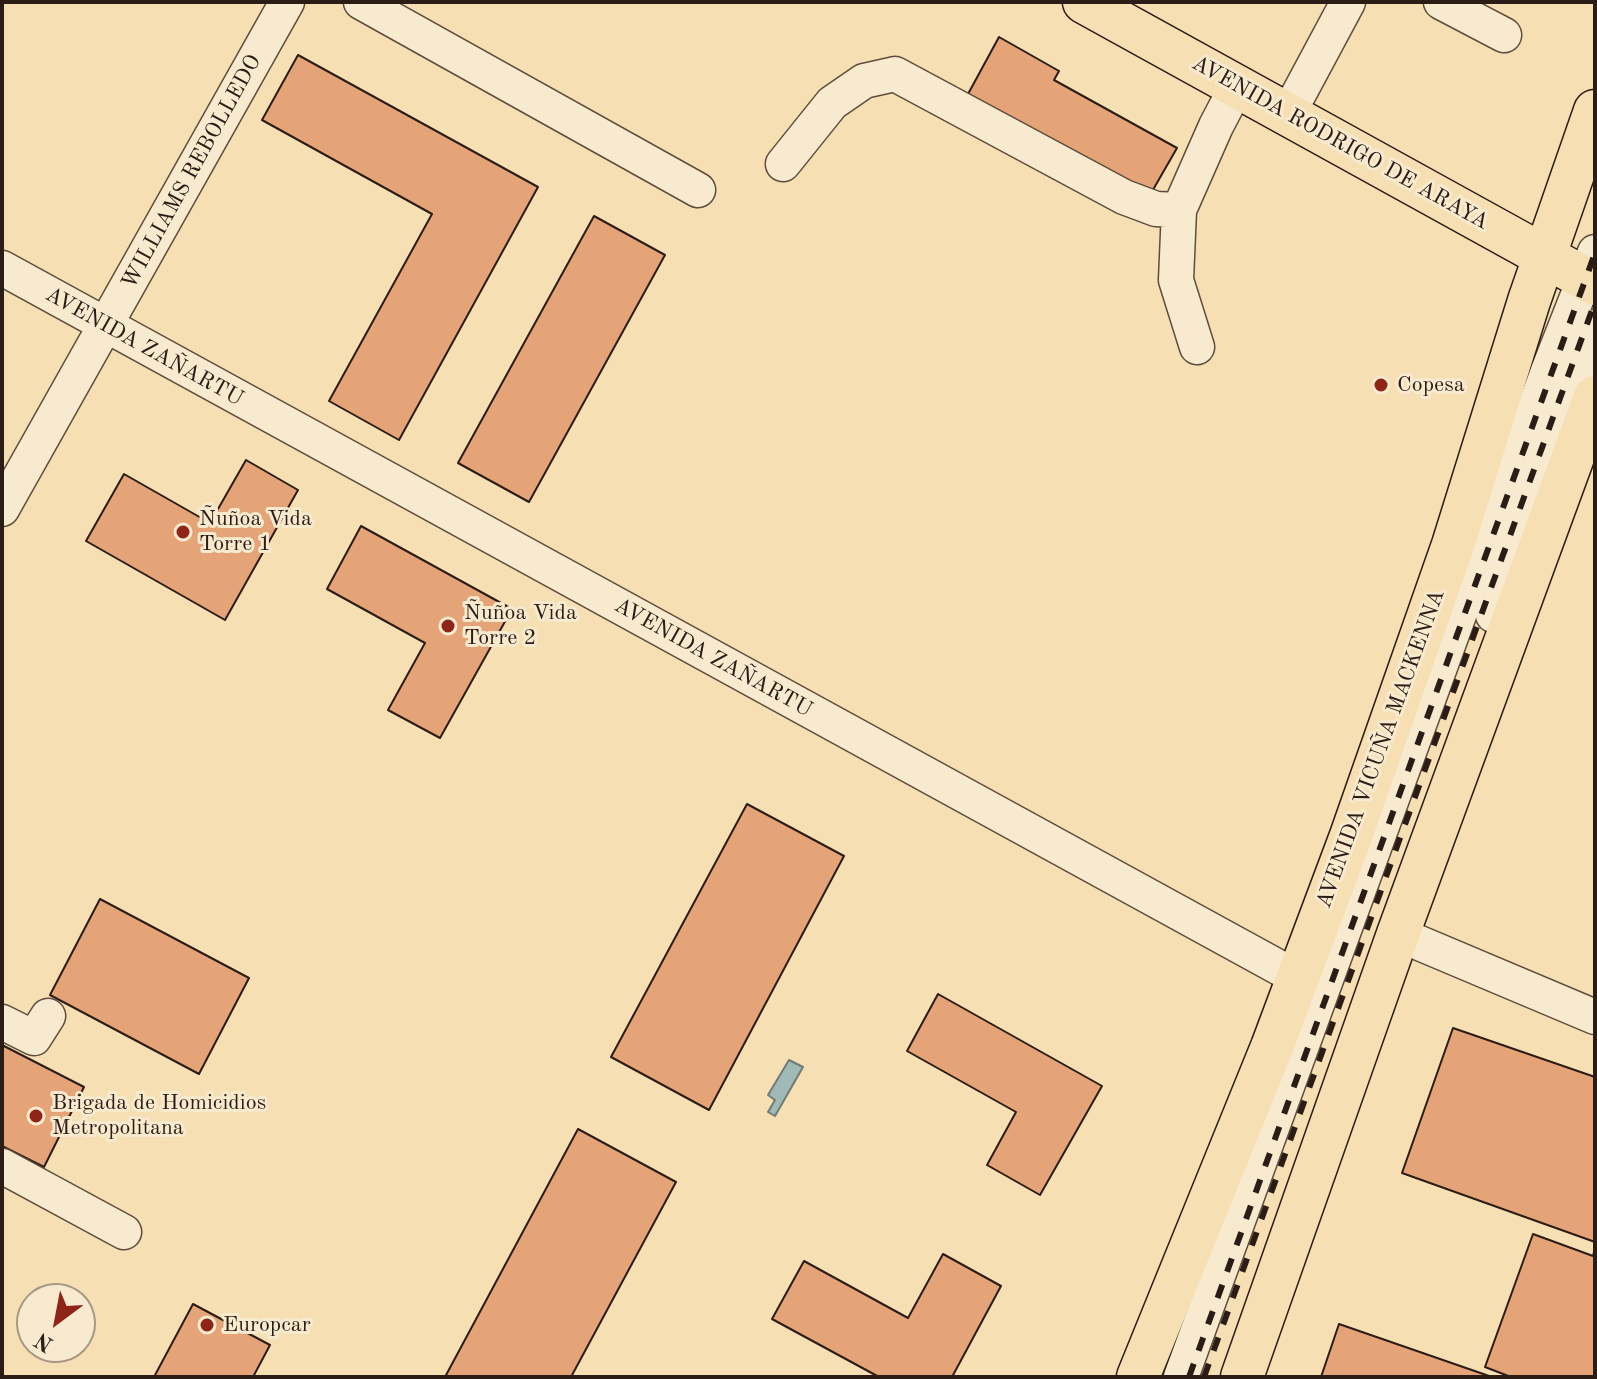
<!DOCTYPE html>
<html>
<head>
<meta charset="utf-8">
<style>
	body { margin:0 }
	#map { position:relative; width:1597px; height:1379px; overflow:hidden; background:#f5dfb3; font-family:"Old Standard TT",serif }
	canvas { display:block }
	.frame { position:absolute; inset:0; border:4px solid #2b1c16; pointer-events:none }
	.north { position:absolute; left:16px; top:1283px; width:80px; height:80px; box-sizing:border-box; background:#f8eace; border:2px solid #a69884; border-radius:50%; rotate:212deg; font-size:22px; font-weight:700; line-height:32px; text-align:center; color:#2b1c16 }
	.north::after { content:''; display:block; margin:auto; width:28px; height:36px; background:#8f2418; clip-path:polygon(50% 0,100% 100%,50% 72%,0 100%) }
</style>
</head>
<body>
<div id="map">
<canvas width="1597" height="1379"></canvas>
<div class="frame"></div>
<div class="north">N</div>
</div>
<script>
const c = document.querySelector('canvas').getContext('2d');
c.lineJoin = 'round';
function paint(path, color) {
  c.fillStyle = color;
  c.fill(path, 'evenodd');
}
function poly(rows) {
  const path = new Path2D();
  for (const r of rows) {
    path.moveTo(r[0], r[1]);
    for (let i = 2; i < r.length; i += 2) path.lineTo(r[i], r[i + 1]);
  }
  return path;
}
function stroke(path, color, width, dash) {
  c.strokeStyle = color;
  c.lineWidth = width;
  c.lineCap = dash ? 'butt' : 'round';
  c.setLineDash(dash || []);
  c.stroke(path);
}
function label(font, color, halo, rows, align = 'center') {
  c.font = font + ' "Old Standard TT",serif';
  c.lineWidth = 6;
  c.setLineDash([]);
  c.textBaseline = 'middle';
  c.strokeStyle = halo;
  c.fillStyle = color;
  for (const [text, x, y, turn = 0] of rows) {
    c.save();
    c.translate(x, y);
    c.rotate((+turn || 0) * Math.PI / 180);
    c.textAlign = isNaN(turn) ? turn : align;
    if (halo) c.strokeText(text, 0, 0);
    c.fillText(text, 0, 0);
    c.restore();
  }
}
const water = poly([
	[789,1060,803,1067,775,1116,768,1112,775,1100,768,1095,789,1060]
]);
paint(water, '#a0bab7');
stroke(water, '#717b77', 2);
const building = poly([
	[999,37,1059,71,1054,80,1177,148,1150,195,968,94,999,37],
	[298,55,538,187,399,440,329,401,432,214,262,120,298,55],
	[594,216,665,255,529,502,458,463,594,216],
	[246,460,298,490,225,620,86,541,124,474,210,523,246,460],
	[361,526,512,609,440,738,388,710,425,643,327,589,361,526],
	[747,804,844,856,709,1110,611,1057,747,804],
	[100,899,249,978,199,1074,50,995,100,899],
	[938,994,1102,1086,1040,1195,987,1165,1016,1112,907,1051,938,994],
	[1453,1028,1595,1077,1595,1242,1402,1173,1453,1028],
	[2,1045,84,1087,44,1167,2,1146,2,1045],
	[578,1129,676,1182,571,1377,445,1377,578,1129],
	[1533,1234,1593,1256,1595,1248,1595,1377,1511,1377,1485,1367,1533,1234],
	[943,1254,1001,1286,952,1377,879,1377,772,1319,804,1261,908,1318,943,1254],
	[193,1304,270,1345,253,1377,154,1377,193,1304],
	[1339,1324,1492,1377,1321,1377,1339,1324]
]);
paint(building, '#e5a477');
stroke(building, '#2b1c16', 2);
const minor = poly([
	[361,2,698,190],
	[1441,2,1504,35],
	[1288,114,1348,2],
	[783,164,832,103,864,81,895,74,1124,197,1156,209,1179,210],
	[2,268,1298,978],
	[1197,347,1176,280,1179,210,1216,126,1237,86],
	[2,509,287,2],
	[1493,615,1595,327],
	[1398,934,1595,1017],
	[2,1022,34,1038,48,1016],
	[2,1166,124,1232],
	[1181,1377,1548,371,1595,252]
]);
const major = poly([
	[1084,2,1595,284],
	[1138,1377,1272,1047,1351,836,1453,545,1529,301,1595,111],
	[1242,1377,1398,934,1595,397]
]);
stroke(minor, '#5e4d3d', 37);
stroke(major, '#2b1c16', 45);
stroke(minor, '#f8eace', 34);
stroke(major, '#f5dfb3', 42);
stroke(poly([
	[1189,1377,1595,253],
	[1204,1377,1595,302]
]), '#2b1c16', 6, [14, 14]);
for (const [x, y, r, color] of [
	[1381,385,8,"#8f2418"],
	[183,532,8,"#8f2418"],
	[448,626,8,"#8f2418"],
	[36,1116,8,"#8f2418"],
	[207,1325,8,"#8f2418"]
]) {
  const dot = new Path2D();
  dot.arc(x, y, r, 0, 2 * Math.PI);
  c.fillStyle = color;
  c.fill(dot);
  stroke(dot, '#f8eace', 3);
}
label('22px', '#2b1c16', '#f8eace', [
	["AVENIDA RODRIGO DE ARAYA",1340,143,29],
	["WILLIAMS REBOLLEDO",192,172,-61],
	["AVENIDA ZAÑARTU",144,347,29],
	["AVENIDA ZAÑARTU",713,658,29],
	["AVENIDA VICUÑA MACKENNA",1381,749,-70]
]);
label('22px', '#2b1c16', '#f8eace', [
	["Copesa",1397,385],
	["Ñuñoa Vida",199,519],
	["Torre 1",199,544],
	["Ñuñoa Vida",464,613],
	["Torre 2",464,638],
	["Brigada de Homicidios",52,1103],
	["Metropolitana",52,1128],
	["Europcar",223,1325]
], 'left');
</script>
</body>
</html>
